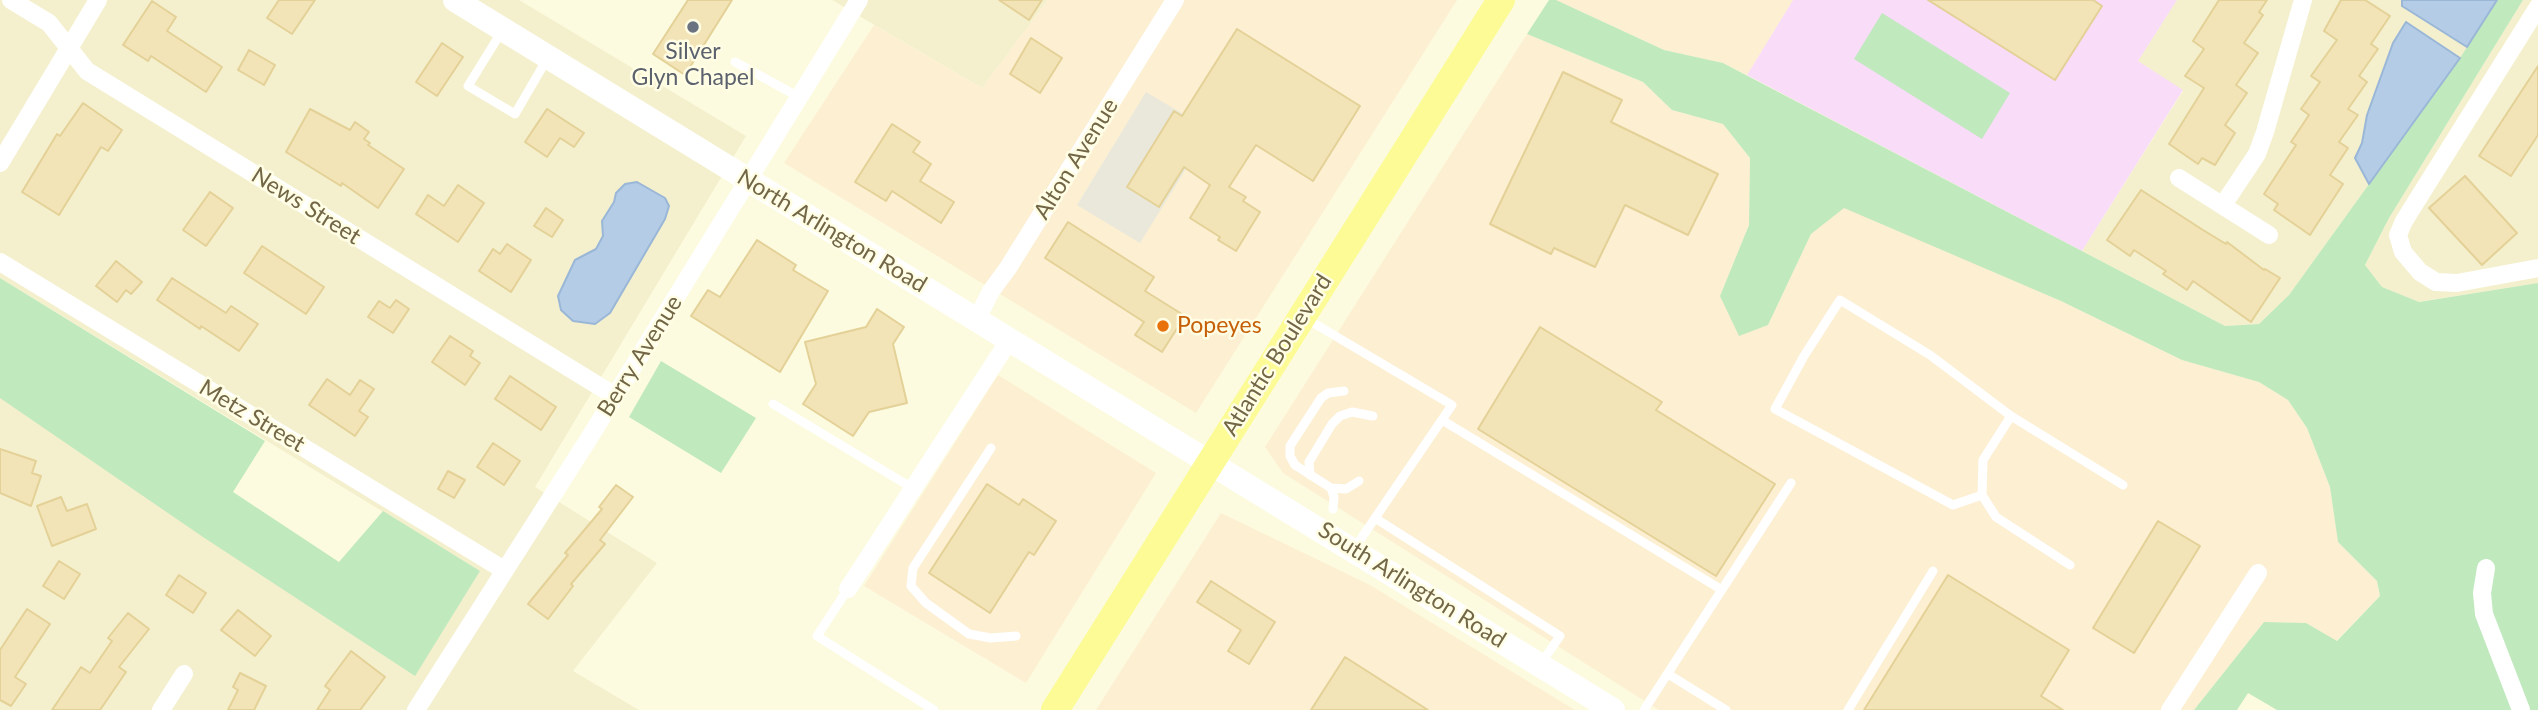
<!DOCTYPE html>
<html>
<head>
<meta charset="utf-8">
<style>
	body { margin:0 }
	canvas { display:block; background:#fcfbdf }
</style>
</head>
<body>
<canvas width="2538" height="710"></canvas>
<script>
const c = document.querySelector('canvas').getContext('2d');
c.lineJoin = 'round';
function paint(path, color) {
  c.fillStyle = color;
  c.fill(path, 'evenodd');
}
function poly(rows) {
  const path = new Path2D();
  for (const r of rows) {
    path.moveTo(r[0], r[1]);
    for (let i = 2; i < r.length; i += 2) path.lineTo(r[i], r[i + 1]);
  }
  return path;
}
function stroke(path, color, width, dash) {
  c.strokeStyle = color;
  c.lineWidth = width;
  c.lineCap = dash ? 'butt' : 'round';
  c.setLineDash(dash || []);
  c.stroke(path);
}
function label(font, color, halo, rows, align = 'center') {
  c.font = font + ' Lato,sans-serif';
  c.lineWidth = 5;
  c.setLineDash([]);
  c.textBaseline = 'middle';
  c.strokeStyle = halo;
  c.fillStyle = color;
  for (const [text, x, y, turn = 0] of rows) {
    c.save();
    c.translate(x, y);
    c.rotate((+turn || 0) * Math.PI / 180);
    c.textAlign = isNaN(turn) ? turn : align;
    if (halo) c.strokeText(text, 0, 0);
    c.fillText(text, 0, 0);
    c.restore();
  }
}
paint(poly([
	[0,0,519,0,746,136,535,487,657,563,573,671,639,710,0,710,0,396,415,675,480,571,0,278],
	[832,0,1048,0,982,88],
	[2177,0,2497,0,2460,58,2289,295,2259,324,2225,326,2082,251,2183,91,2138,61],
	[2523,0,2538,0,2538,283,2418,302,2382,287,2365,265,2389,218]
]), '#f4f0cd');
paint(poly([
	[1048,0,1457,0,1196,413,784,163,874,25,982,88],
	[1146,93,1210,131,1077,205],
	[1556,0,1793,0,1747,75,1723,63,1664,50],
	[1527,34,1643,82,1672,110,1723,124,1750,158,1749,225,1720,296,1768,325,1811,234,1844,207,2061,301,2182,360,2259,382,2288,400,2307,428,2330,487,2338,542,2377,581,2380,596,2336,641,2306,623,2264,622,2194,710,1659,710,1283,473,1265,447],
	[998,375,1156,473,1026,683,864,586],
	[1221,513,1370,585,1575,710,1096,710]
]), '#fdefd2');
paint(poly([
	[1146,92,1210,130,1140,243,1077,205]
]), '#eae8db');
paint(poly([
	[1793,0,2177,0,2138,61,2183,90,2082,251,1747,75]
]), '#f8dcf8');
paint(poly([
	[1549,0,1556,0,1664,50,1723,63,2225,326,2259,324,2289,295,2460,58,2497,0,2523,0,2389,218,2365,265,2382,287,2419,302,2538,283,2538,710,2277,710,2248,693,2237,710,2194,710,2264,622,2306,623,2337,641,2380,596,2377,581,2338,542,2330,487,2307,428,2288,400,2259,382,2182,360,2061,301,1844,208,1811,234,1768,325,1739,336,1720,296,1749,225,1750,158,1723,124,1672,110,1643,82,1527,34],
	[1882,13,2010,93,1982,139,1854,59],
	[0,278,265,441,233,492,339,562,383,511,480,571,415,676,203,537,0,398],
	[661,361,756,418,721,473,629,417]
]), '#c0e9be');
const water = poly([
	[2402,0,2497,0,2467,47,2402,6,2402,0],
	[2406,22,2460,58,2369,184,2355,158,2362,143,2367,115,2393,43,2406,22],
	[637,182,665,198,669,206,665,219,610,313,595,324,573,321,561,310,558,296,575,260,596,249,603,236,602,221,614,202,616,193,625,184,637,182]
]);
paint(water, '#b4cce5');
stroke(water, '#9ab7d7', 2);
const building = poly([
	[279,0,315,0,292,34,267,18,279,0],
	[688,0,732,0,685,75,653,54,688,0],
	[999,0,1042,0,1029,20,999,0],
	[1928,0,2093,0,2102,6,2055,80,1928,0],
	[2219,0,2267,0,2259,12,2263,15,2244,43,2258,53,2236,85,2247,93,2225,125,2235,133,2215,165,2202,158,2198,164,2169,144,2204,88,2185,76,2204,49,2193,41,2219,0],
	[2341,0,2365,0,2390,16,2371,44,2378,49,2359,76,2367,82,2348,109,2358,115,2339,142,2348,148,2330,175,2343,184,2310,235,2274,210,2278,204,2264,194,2296,145,2291,142,2309,115,2301,109,2320,82,2311,76,2337,40,2324,31,2341,0],
	[152,1,176,17,167,31,222,67,206,92,151,56,148,61,123,45,152,1],
	[1237,29,1360,106,1313,181,1256,145,1229,187,1246,197,1243,201,1260,212,1236,251,1218,240,1220,237,1190,218,1210,185,1184,167,1159,207,1127,187,1174,111,1182,116,1237,29],
	[1031,38,1062,58,1040,93,1010,74,1031,38],
	[442,43,463,57,437,96,416,82,442,43],
	[249,50,275,65,264,85,238,70,249,50],
	[2538,66,2538,135,2511,176,2479,156,2538,66],
	[1563,72,1622,100,1611,122,1718,174,1688,235,1625,205,1595,267,1554,248,1551,254,1490,224,1563,72],
	[83,103,122,130,108,151,101,147,59,215,22,192,57,134,60,136,83,103],
	[310,109,350,130,355,122,369,132,364,139,370,143,368,145,404,169,378,208,342,183,341,186,286,152,310,109],
	[547,109,584,133,574,147,560,138,547,157,525,142,547,109],
	[892,124,920,142,913,152,931,164,920,181,954,202,941,223,892,191,886,201,855,182,892,124],
	[2465,176,2517,233,2482,265,2429,208,2465,176],
	[458,185,484,203,458,242,416,214,428,195,444,206,458,185],
	[2141,190,2203,230,2226,244,2227,242,2264,270,2265,269,2280,278,2251,322,2193,281,2187,290,2163,274,2166,271,2134,250,2130,256,2107,240,2141,190],
	[210,192,233,208,206,246,183,230,210,192],
	[546,208,563,220,552,237,534,226,546,208],
	[1068,222,1154,277,1145,291,1185,316,1162,352,1135,335,1144,322,1045,258,1068,222],
	[757,240,796,265,793,270,828,291,780,372,691,316,708,290,720,297,757,240],
	[507,244,531,260,511,292,479,271,493,249,500,254,507,244],
	[262,246,324,287,306,314,244,273,262,246],
	[116,261,142,282,131,294,126,290,117,302,96,286,116,261],
	[172,278,226,313,231,306,258,324,239,351,201,326,200,329,157,300,172,278],
	[396,300,409,309,393,333,368,317,379,301,390,308,396,300],
	[877,309,904,327,893,344,907,403,869,412,853,436,803,404,816,384,805,342,866,327,877,309],
	[1540,327,1662,402,1656,410,1775,484,1716,576,1478,429,1540,327],
	[450,336,473,351,470,356,480,363,465,385,432,362,450,336],
	[510,376,556,407,541,430,495,399,510,376],
	[327,379,350,395,360,380,374,389,359,411,368,417,355,436,309,405,327,379],
	[493,443,520,461,504,485,477,467,493,443],
	[0,449,36,461,32,473,41,476,31,506,0,493,0,449],
	[448,471,465,480,454,498,438,489,448,471],
	[987,484,1019,505,1023,499,1056,521,1034,555,1029,552,990,613,929,573,987,484],
	[616,485,633,497,600,540,605,544,571,584,573,586,548,619,528,604,568,555,565,553,602,509,599,507,616,485],
	[61,497,67,511,87,504,96,529,52,546,37,506,61,497],
	[2158,521,2200,546,2134,653,2093,628,2158,521],
	[59,561,80,574,64,599,43,586,59,561],
	[179,575,206,593,193,613,166,595,179,575],
	[1948,575,2069,650,2041,696,2063,710,1864,710,1948,575],
	[1211,581,1275,622,1249,664,1228,651,1241,630,1197,602,1211,581],
	[27,609,50,624,15,677,26,684,11,706,0,700,0,650,27,609],
	[238,610,271,636,255,656,221,630,238,610],
	[128,613,149,629,119,667,126,672,100,710,52,710,81,667,90,673,112,641,108,638,128,613],
	[351,651,385,677,360,710,317,710,330,690,325,686,351,651],
	[1345,657,1428,710,1311,710,1345,657],
	[240,673,266,686,254,710,228,710,238,690,233,687,240,673]
]);
paint(building, '#f2e4b7');
stroke(building, '#e4d197', 2);
stroke(poly([
	[502,31,468,86,515,114,547,59],
	[735,62,799,97],
	[1305,318,1452,405,1354,549],
	[1344,391,1328,393,1321,398,1290,446,1290,456,1295,465,1331,488,1346,489,1359,481],
	[773,404,914,489],
	[1442,420,1722,590],
	[991,448,913,568,911,586,926,603,969,634,991,638,1016,636],
	[1310,475,1309,462,1332,424,1340,416,1352,412,1373,416],
	[1331,488,1334,497,1333,509],
	[1982,495,1953,505,1775,409,1804,356,1840,300,1930,355,2011,416],
	[1375,518,1560,636,1541,663],
	[2070,565,1996,517,1982,495,1983,460,2011,416,2123,485],
	[848,589,817,636,934,710],
	[1668,674,1726,710],
	[1644,710,1791,483],
	[1848,710,1933,571]
]), '#fff', 9);
stroke(poly([
	[11,0,49,23,87,71,615,396],
	[2538,7,2404,221,2398,235,2403,252,2420,272,2436,282,2457,283,2538,268],
	[0,163,98,0],
	[2179,178,2269,235],
	[2223,205,2257,154,2265,132,2303,0],
	[0,262,504,570],
	[977,319,991,291,1008,268,1175,0],
	[2486,568,2482,593,2484,614,2521,710],
	[848,589,1010,339],
	[161,710,184,674],
	[416,710,593,432,859,0],
	[2170,710,2258,573]
]), '#fff', 18);
stroke(poly([
	[455,0,1613,710]
]), '#fff', 24);
stroke(poly([
	[1055,710,1501,0]
]), '#fcfb96', 28);
for (const [x, y, r, color] of [
	[693,27,7,"#6b7280"],
	[1163,326,7,"#e8710a"]
]) {
  const dot = new Path2D();
  dot.arc(x, y, r, 0, 2 * Math.PI);
  c.fillStyle = color;
  c.fill(dot);
  stroke(dot, '#fffee5', 2.5);
}
label('23px', '#5b616d', '#fffee5', [
	["Silver",693,52],
	["Glyn Chapel",693,78]
]);
label('23px', '#726647', '#fffee5', [
	["Alton Avenue",1076,159,-58],
	["News Street",306,206,32],
	["North Arlington Road",832,231,31],
	["Atlantic Boulevard",1277,355,-58],
	["Berry Avenue",640,356,-58],
	["Metz Street",252,416,31],
	["South Arlington Road",1412,585,32]
]);
label('23px', '#c56008', '#fffee5', [
	["Popeyes",1177,326]
], 'left');
</script>
</body>
</html>
